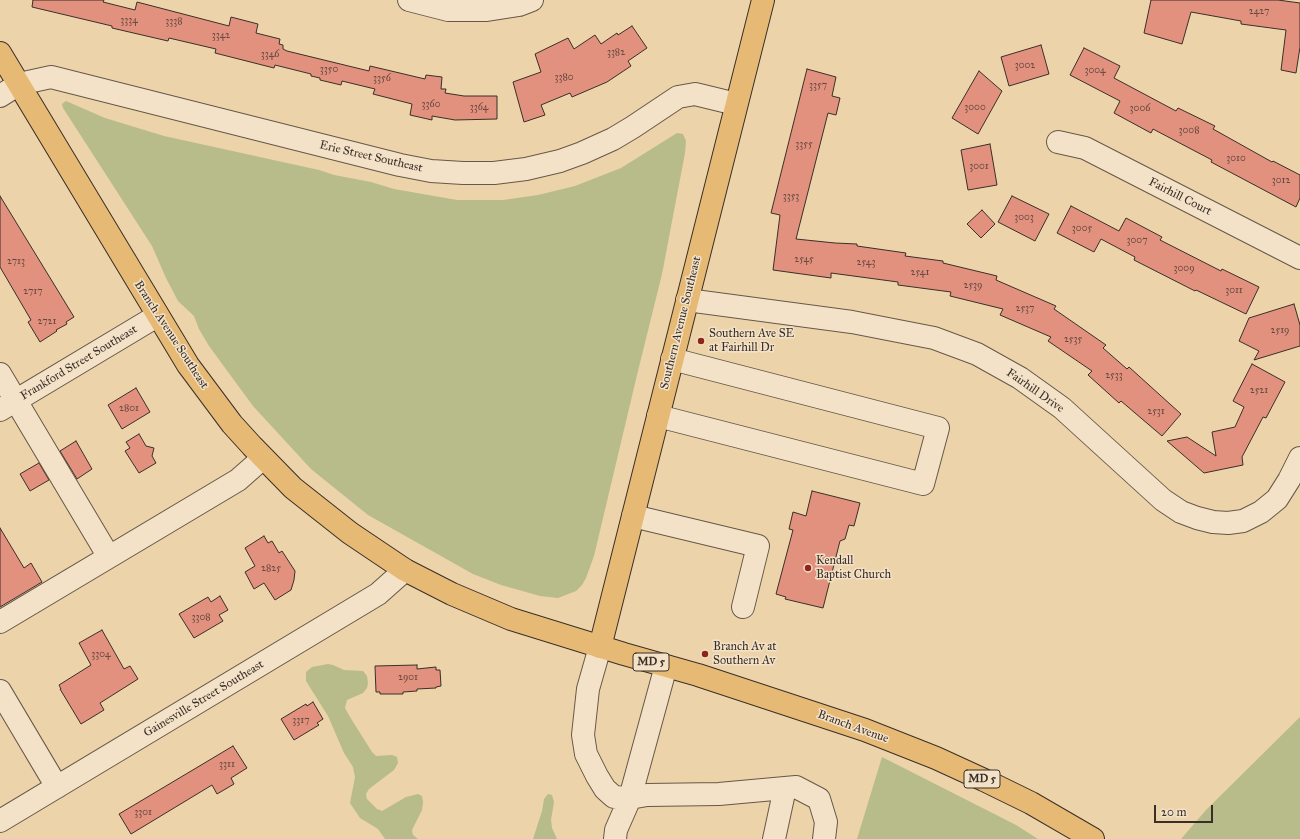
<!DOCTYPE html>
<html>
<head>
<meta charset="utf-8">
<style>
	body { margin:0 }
	#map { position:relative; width:1300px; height:839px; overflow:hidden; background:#ecd3aa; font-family:"IM FELL Great Primer",serif }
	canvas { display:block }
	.scale { position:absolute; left:1154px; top:805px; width:59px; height:18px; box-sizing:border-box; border:2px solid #3a2f28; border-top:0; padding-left:5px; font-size:12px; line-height:14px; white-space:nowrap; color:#3a2f28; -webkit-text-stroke:3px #f3e2c8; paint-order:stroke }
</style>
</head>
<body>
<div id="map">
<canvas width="1300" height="839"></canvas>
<div class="scale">20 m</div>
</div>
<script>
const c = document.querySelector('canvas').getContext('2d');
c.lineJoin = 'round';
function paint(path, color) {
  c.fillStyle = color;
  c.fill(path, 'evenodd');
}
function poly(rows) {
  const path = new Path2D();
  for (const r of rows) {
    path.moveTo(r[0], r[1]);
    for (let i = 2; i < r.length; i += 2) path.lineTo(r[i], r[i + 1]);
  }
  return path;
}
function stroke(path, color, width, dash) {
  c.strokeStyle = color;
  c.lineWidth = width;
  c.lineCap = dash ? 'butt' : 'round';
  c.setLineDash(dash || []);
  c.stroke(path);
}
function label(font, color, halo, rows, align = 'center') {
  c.font = font + ' "IM FELL Great Primer",serif';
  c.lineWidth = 3;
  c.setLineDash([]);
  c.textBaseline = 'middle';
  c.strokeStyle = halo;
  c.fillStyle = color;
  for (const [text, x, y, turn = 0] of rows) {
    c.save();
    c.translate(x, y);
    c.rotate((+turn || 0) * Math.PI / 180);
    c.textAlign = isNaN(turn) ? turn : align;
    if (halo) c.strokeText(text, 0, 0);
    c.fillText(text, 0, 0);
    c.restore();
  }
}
paint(poly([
	[66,101,105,118,164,136,319,170,334,175,371,182,394,189,457,200,503,200,538,195,575,186,621,168,677,133,683,134,686,141,685,153,662,274,637,375,594,556,586,578,582,585,576,591,558,598,540,596,501,585,473,574,368,515,311,469,253,406,209,346,199,329,194,316,178,301,166,278,152,246,63,108,62,104],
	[328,664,333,665,344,670,363,671,367,676,368,683,367,688,363,693,347,700,345,708,350,717,372,752,376,756,392,755,397,757,398,763,394,770,369,789,366,794,367,799,377,809,382,811,406,797,418,794,422,796,423,802,422,810,412,830,413,835,418,839,385,839,378,829,360,818,350,803,355,777,353,767,344,753,328,716,306,681,306,672,312,667],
	[1300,717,1300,839,1181,839,1206,810],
	[882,757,1016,825,1038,839,857,839],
	[548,794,552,795,554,802,551,820,552,828,557,839,533,839,542,811,544,799]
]), '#b7bc8a');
const building = poly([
	[33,0,104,0,103,2,135,10,137,2,229,26,231,17,258,24,256,33,280,39,279,44,283,45,283,49,287,51,369,71,370,66,425,79,426,75,442,77,441,89,446,89,445,93,464,96,497,96,497,119,455,120,432,116,432,120,410,115,412,104,373,94,375,89,342,81,341,85,320,80,320,78,311,76,311,74,275,65,274,68,215,53,216,49,169,38,168,41,112,28,112,26,32,7,33,0],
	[1151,0,1278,0,1300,3,1300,47,1296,73,1281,70,1286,30,1241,24,1241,21,1191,12,1182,44,1144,33,1151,0],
	[632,26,647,48,628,61,631,66,607,82,572,97,570,93,541,105,545,115,524,122,513,82,541,72,535,54,568,38,574,49,595,35,601,44,617,33,618,35,632,26],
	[1041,45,1049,74,1009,86,1001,57,1041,45],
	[1084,48,1120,66,1114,78,1176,111,1178,108,1215,126,1213,129,1272,162,1273,161,1300,175,1300,198,1296,207,1211,162,1212,160,1153,129,1151,133,1114,113,1120,101,1070,75,1084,48],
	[807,69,836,77,832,96,840,98,836,115,828,113,796,239,835,243,857,244,857,246,906,253,905,256,943,261,943,263,997,276,996,280,1056,306,1054,309,1106,345,1103,348,1127,369,1129,367,1181,414,1162,436,1121,401,1119,403,1088,375,1092,371,1048,341,1051,337,1000,315,1003,309,950,296,951,292,898,285,898,282,831,273,831,278,773,270,780,215,771,213,807,69],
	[979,71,1002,91,978,134,952,118,979,71],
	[990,144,997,185,968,190,961,150,990,144],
	[0,196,74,317,66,322,67,324,56,330,57,331,40,342,28,322,31,320,0,267,0,196],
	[1012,196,1049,214,1035,241,998,222,1012,196],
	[1071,206,1119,231,1126,218,1162,237,1160,240,1221,271,1222,269,1259,287,1246,314,1196,290,1195,291,1134,260,1135,257,1101,239,1094,252,1057,233,1071,206],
	[982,210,995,224,981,238,967,224,982,210],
	[1294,304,1300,325,1300,346,1254,360,1259,351,1239,341,1249,318,1294,304],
	[1252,364,1285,382,1266,418,1263,417,1242,457,1243,465,1204,473,1167,441,1187,437,1216,456,1212,432,1235,427,1244,407,1233,401,1252,364],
	[136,388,150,412,122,429,108,405,136,388],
	[139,434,146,446,154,448,152,456,156,463,139,473,125,451,130,448,126,442,139,434],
	[76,441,92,469,77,479,60,451,76,441],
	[39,463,49,480,30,491,20,474,39,463],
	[812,491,860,503,854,526,849,525,845,539,840,541,823,608,785,599,786,597,776,594,793,530,789,529,793,512,806,516,812,491],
	[0,528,24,568,31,563,42,582,0,607,0,528],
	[264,536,268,543,272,541,279,553,282,551,295,571,294,580,291,590,275,600,264,583,254,589,245,572,255,566,245,548,264,536],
	[220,596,228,610,219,615,223,621,194,638,179,614,208,597,211,602,220,596],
	[102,630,124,669,130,666,138,679,100,703,104,710,81,724,60,689,61,689,59,685,91,665,79,643,102,630],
	[417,665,417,669,436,667,436,670,440,670,441,686,436,687,436,688,417,689,417,691,403,692,403,694,380,694,380,692,376,692,375,666,417,665],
	[313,702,323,719,317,723,319,725,294,740,281,719,306,704,307,706,313,702],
	[233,746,247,768,231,778,234,784,217,794,212,785,131,834,119,814,233,746]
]);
paint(building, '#e1917e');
stroke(building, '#3a2f28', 1);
const minor = poly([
	[409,0,448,10,487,10,519,5,532,0],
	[0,96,19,84,51,77,400,165,431,171,463,173,494,173,526,169,560,161,582,153,613,139,633,127,678,97,695,94,736,104],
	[1058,142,1085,148,1300,258],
	[687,300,852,322,898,331,934,338,977,354,1020,378,1062,408,1163,500,1181,512,1197,518,1213,522,1228,523,1243,521,1261,512,1277,499,1289,480,1300,458],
	[0,374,109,557],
	[0,410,157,316],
	[658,416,923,484,938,428,672,359],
	[633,516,758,546,743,607],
	[0,622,238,480,263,458],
	[600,647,588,689,583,735,586,754,597,776,605,789,614,797,630,798,647,795,719,794,796,787,819,799,826,822,824,839],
	[0,691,57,787],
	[0,821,378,594,405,570],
	[615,839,616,830,630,798,666,666],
	[774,839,785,788]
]);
const major = poly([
	[600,647,763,0]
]);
const highway = poly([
	[0,53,188,365,232,424,252,446,293,488,350,533,405,570,452,594,511,619,624,654,698,675,865,730,936,758,984,780,1031,803,1093,839]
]);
stroke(minor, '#665848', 24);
stroke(major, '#3a2f28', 24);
stroke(highway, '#3a2f28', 24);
stroke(minor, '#f3e2c8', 22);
stroke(major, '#e6ba75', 22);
stroke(highway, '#e6ba75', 22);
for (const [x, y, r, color] of [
	[701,341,4,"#8f2418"],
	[808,568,4,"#8f2418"],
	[705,654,4,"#8f2418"]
]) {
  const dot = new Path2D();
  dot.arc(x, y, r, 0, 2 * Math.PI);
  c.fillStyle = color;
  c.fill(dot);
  stroke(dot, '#f3e2c8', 1.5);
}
label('10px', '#64483e', null, [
	["2427",1259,12],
	["3334",129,21],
	["3338",174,22],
	["3342",221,36],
	["3382",616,53],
	["3346",270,55],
	["3002",1025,66],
	["3350",329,70],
	["3004",1095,71],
	["3380",564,78],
	["3356",382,79],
	["3357",818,86],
	["3360",431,105],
	["3364",479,108],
	["3000",975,108],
	["3006",1140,109],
	["3008",1189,131],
	["3355",804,145],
	["3010",1236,159],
	["3001",979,167],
	["3012",1281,181],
	["3353",791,197],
	["3003",1024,218],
	["3005",1082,229],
	["3007",1137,241],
	["2545",804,260],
	["2713",16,262],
	["2543",866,263],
	["3009",1184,269],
	["2541",920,273],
	["2539",973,286],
	["3011",1234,291],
	["2717",33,292],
	["2537",1025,309],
	["2721",47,322],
	["2519",1280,331],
	["2535",1073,340],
	["2533",1114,376],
	["2521",1259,391],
	["2801",129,409],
	["2531",1156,412],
	["2825",271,569],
	["3308",201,618],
	["3304",101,655],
	["2901",408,678],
	["3317",301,721],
	["3311",227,765],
	["3301",143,813]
]);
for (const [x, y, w] of [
	[651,662,36],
	[982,779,36]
]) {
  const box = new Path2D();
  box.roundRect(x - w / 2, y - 9, w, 18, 3);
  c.fillStyle = '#f3e2c8';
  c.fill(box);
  stroke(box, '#3a2f28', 1);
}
label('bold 11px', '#3a2f28', null, [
	["MD 5",651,662],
	["MD 5",982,779]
]);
label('12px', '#3a2f28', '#f3e2c8', [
	["Erie Street Southeast",371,157,13],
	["Fairhill Court",1180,197,27],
	["Southern Avenue Southeast",681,323,-76],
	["Branch Avenue Southeast",171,335,57],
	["Frankford Street Southeast",79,363,-31],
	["Fairhill Drive",1035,391,35],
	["Gainesville Street Southeast",204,699,-31],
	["Branch Avenue",853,727,20]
]);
label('12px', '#3a2f28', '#f3e2c8', [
	["Southern Ave SE",709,334],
	["at Fairhill Dr",709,348],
	["Kendall",816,561],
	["Baptist Church",816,575],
	["Branch Av at",713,647],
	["Southern Av",713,661]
], 'left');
</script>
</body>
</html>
